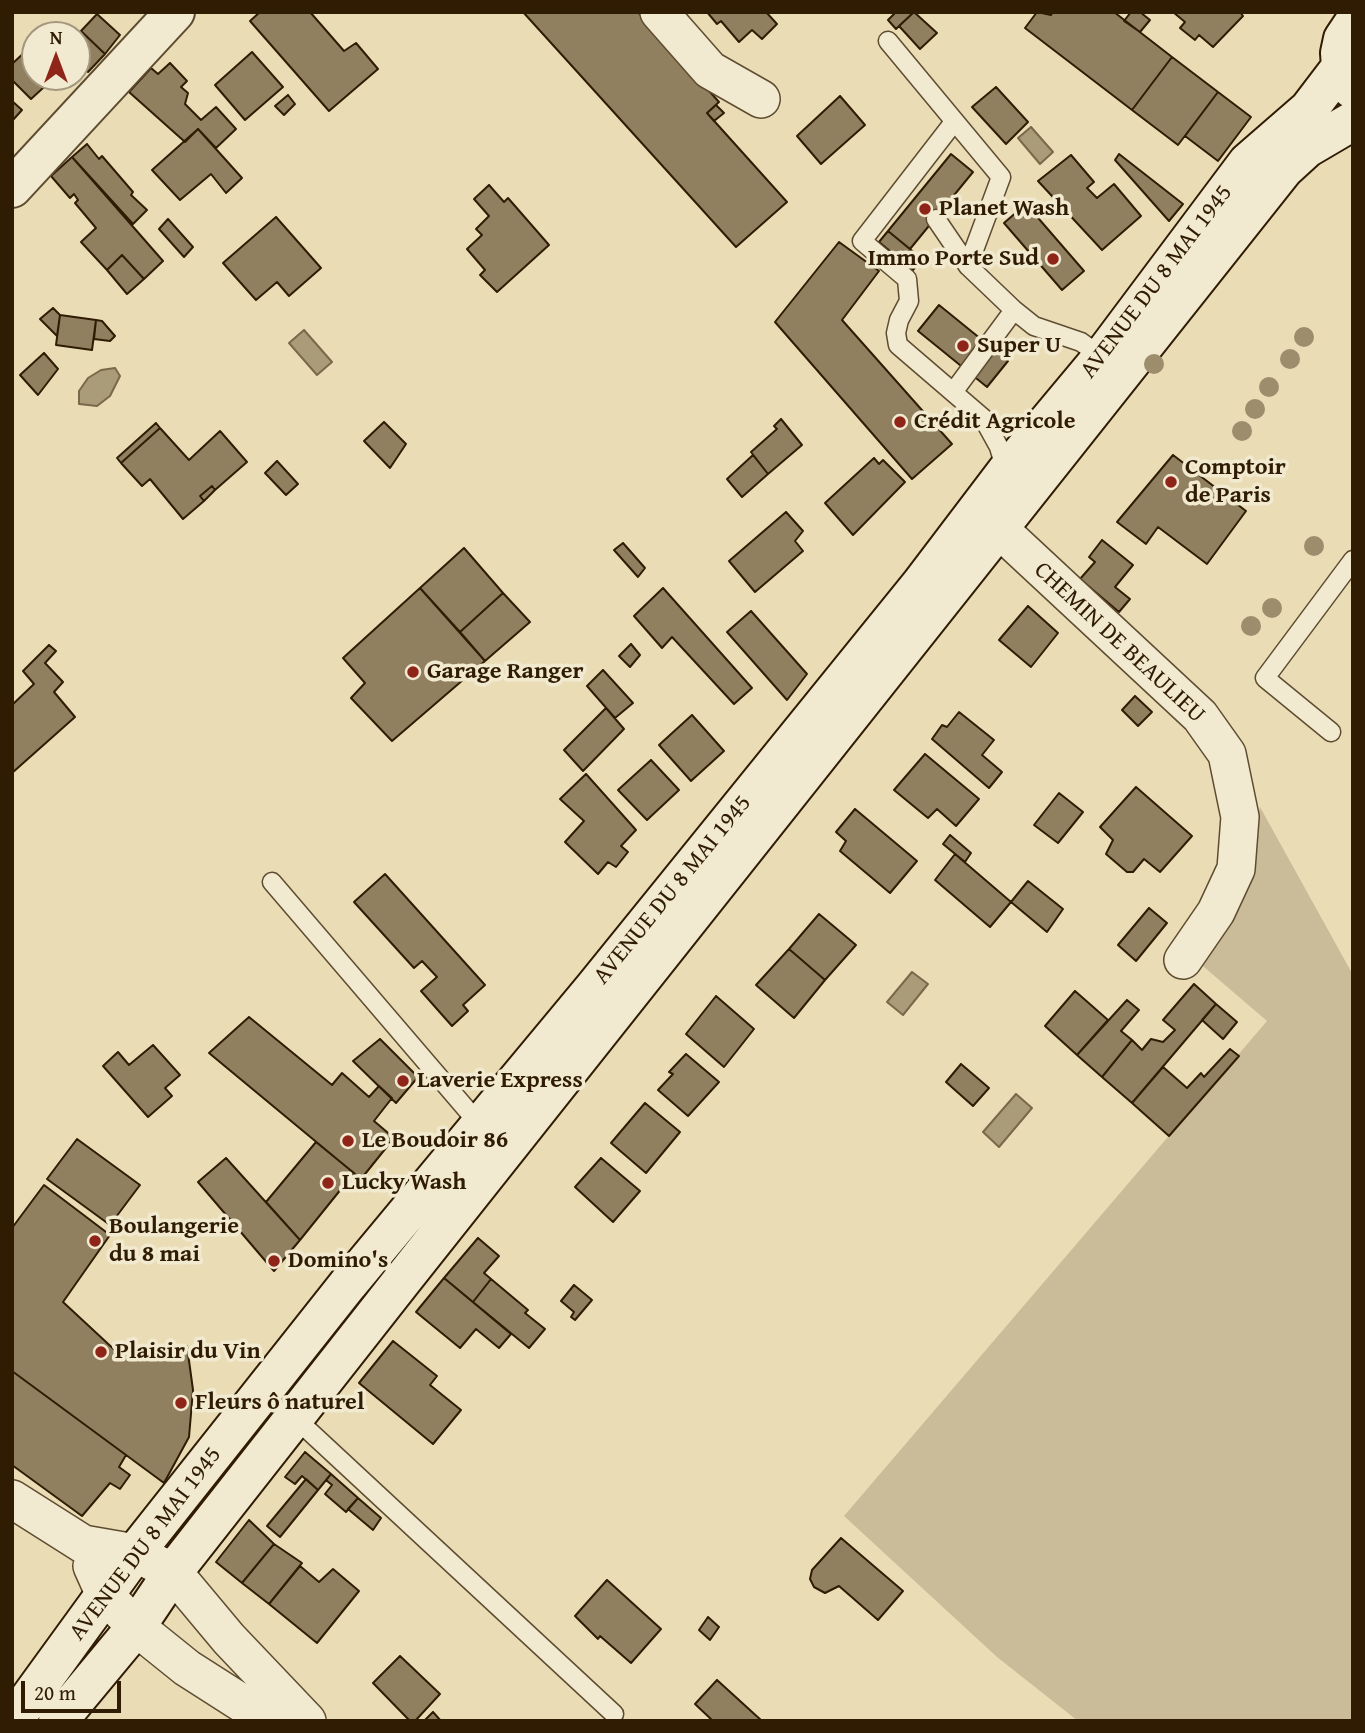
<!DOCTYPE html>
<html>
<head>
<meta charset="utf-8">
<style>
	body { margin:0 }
	#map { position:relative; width:1365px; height:1733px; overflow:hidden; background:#eaddb6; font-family:"Gentium Book Plus",serif }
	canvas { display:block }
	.frame { position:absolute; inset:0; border:14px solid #2f1c03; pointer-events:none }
	.north { position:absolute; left:21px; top:21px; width:70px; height:70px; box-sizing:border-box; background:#f1e9d0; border:2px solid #a3977e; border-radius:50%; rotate:0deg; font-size:19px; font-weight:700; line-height:28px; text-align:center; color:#2f1c03 }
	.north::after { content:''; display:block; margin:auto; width:24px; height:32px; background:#8f2418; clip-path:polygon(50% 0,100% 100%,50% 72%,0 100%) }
	.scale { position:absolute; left:21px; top:1681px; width:100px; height:32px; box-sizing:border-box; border:4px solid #2f1c03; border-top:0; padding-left:9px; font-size:21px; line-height:24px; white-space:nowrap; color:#2f1c03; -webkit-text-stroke:5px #f1e9d0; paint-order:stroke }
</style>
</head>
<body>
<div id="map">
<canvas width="1365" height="1733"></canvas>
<div class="frame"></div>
<div class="north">N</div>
<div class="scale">20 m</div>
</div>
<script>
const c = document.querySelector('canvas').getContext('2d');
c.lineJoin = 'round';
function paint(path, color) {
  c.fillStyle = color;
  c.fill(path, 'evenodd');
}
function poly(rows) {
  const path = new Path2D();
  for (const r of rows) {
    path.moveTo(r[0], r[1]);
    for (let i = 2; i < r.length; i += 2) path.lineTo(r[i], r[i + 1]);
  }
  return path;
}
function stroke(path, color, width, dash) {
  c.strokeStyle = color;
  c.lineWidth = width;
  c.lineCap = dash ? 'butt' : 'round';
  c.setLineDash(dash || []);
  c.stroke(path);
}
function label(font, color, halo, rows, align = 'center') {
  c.font = font + ' "Gentium Book Plus",serif';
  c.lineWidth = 7;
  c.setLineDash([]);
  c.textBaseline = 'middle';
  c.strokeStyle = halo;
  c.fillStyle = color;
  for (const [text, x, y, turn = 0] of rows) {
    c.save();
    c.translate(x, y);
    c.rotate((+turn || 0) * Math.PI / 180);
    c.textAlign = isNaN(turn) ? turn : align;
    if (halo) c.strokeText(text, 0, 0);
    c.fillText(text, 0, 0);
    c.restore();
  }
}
paint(poly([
	[1260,807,1353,975,1353,1721,1078,1721,997,1657,844,1516,1267,1021,1197,961,1237,900]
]), '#cabc98');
const water = poly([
	[1031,127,1053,152,1040,164,1018,138,1031,127],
	[304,330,332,362,317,375,289,343,304,330],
	[115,368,120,376,110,396,97,406,79,404,79,391,88,378,101,370,115,368],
	[912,972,928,984,903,1015,887,1002,912,972],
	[1016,1094,1032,1108,999,1147,983,1132,1016,1094]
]);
paint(water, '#aa9b79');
stroke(water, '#79684a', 2);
const building = poly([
	[260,12,310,12,344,51,356,43,378,69,329,111,250,21,260,12],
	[523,12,638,12,719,102,707,113,787,202,736,247,523,12],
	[707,12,766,12,777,24,762,39,752,30,739,42,721,21,717,24,707,12],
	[896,12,914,12,896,29,888,20,896,12],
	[914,12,937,33,920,49,899,26,914,12],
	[1037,12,1051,15,1053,12,1114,12,1172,57,1132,110,1025,28,1037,12],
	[1131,12,1140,12,1150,20,1140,32,1124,21,1131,12],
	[1173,12,1240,12,1243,16,1213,47,1199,35,1195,40,1180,28,1185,22,1173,12],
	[97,14,120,35,105,54,81,31,97,14],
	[81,31,105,54,88,72,77,62,77,35,81,31],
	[28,49,35,56,35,77,55,77,31,99,12,80,12,64,28,49],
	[252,52,283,87,245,120,215,85,252,52],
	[1172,57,1218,92,1178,145,1132,110,1172,57],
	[170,63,187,81,181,87,188,93,185,104,201,120,216,107,236,129,216,148,198,129,185,142,129,92,151,68,158,74,170,63],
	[996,87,1028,122,1006,144,972,107,996,87],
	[1218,92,1251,117,1218,161,1185,136,1218,92],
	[288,95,295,104,284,115,275,106,288,95],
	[840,96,865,125,821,164,797,136,840,96],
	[12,101,22,110,12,121,12,101],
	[716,105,724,113,714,121,707,113,716,105],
	[198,129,242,178,226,193,211,174,180,200,152,170,198,129],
	[87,144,99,159,102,156,133,192,131,195,147,210,133,224,72,157,87,144],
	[951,154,973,172,910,249,888,231,951,154],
	[1119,154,1183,204,1169,221,1115,160,1119,154],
	[1071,155,1094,182,1087,188,1097,198,1114,184,1141,216,1102,250,1038,181,1071,155],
	[72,157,163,261,144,279,122,255,107,270,81,242,96,228,75,203,78,200,74,194,70,198,51,176,72,157],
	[489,185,504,202,508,198,549,245,497,292,480,275,485,270,467,249,482,235,476,229,489,216,474,199,489,185],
	[1026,204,1084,271,1062,290,1004,223,1026,204],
	[276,217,321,268,289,296,277,282,256,300,223,263,276,217],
	[168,219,193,247,184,257,159,229,168,219],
	[888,231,922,259,913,270,879,242,888,231],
	[839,242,879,271,842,320,952,444,912,479,775,322,839,242],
	[122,255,144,279,127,294,107,270,122,255],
	[939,305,1008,361,987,387,918,331,939,305],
	[53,308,60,315,57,336,40,319,53,308],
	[60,315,96,320,92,350,56,345,60,315],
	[96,320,102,321,115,336,110,341,94,339,96,320],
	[44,353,58,369,38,395,20,375,44,353],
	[781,419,802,445,768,474,751,452,777,429,774,426,781,419],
	[384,422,406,444,390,468,364,441,384,422],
	[156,423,160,428,121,463,117,458,156,423],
	[160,428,189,460,220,431,247,462,215,490,212,486,200,496,204,501,183,519,150,479,142,486,121,463,160,428],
	[753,455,768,474,742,497,727,479,753,455],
	[1173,455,1246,511,1207,564,1158,527,1146,544,1117,522,1173,455],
	[874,458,879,464,883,460,905,482,853,535,825,503,874,458],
	[277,461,298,484,286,495,265,473,277,461],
	[212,486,215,490,204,501,200,496,212,486],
	[786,512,803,531,795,541,803,551,755,592,729,561,786,512],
	[1102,540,1133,565,1115,587,1130,599,1119,612,1080,579,1095,562,1089,557,1102,540],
	[623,543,645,568,638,577,614,550,623,543],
	[464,548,503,593,460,632,420,588,464,548],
	[420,588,485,661,392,741,351,698,365,683,343,658,420,588],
	[663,588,752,688,734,704,672,637,662,648,634,616,663,588],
	[503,593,530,622,485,661,460,632,503,593],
	[1028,606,1058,633,1031,667,999,640,1028,606],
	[751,611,807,674,787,700,727,632,751,611],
	[631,644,640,655,630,667,619,656,631,644],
	[49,645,56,651,45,663,63,682,54,692,75,717,12,773,12,705,34,684,23,671,49,645],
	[603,670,633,703,615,718,587,686,603,670],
	[1135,696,1152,712,1138,726,1122,710,1135,696],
	[606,708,624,729,583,771,564,750,606,708],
	[959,712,994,740,982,755,1002,772,989,788,932,739,942,725,947,727,959,712],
	[692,715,724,751,691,781,659,745,692,715],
	[925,754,979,799,956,826,937,809,928,818,894,790,925,754],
	[651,760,679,790,647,820,618,790,651,760],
	[586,774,636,830,621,846,628,852,616,867,608,862,598,874,565,842,584,821,560,799,586,774],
	[1136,787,1192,836,1160,872,1144,859,1133,872,1127,872,1106,854,1113,840,1100,827,1136,787],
	[1059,793,1083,812,1058,843,1034,825,1059,793],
	[855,809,917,861,890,893,840,851,846,841,836,832,855,809],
	[950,835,971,853,965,862,943,844,950,835],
	[955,854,1011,902,990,927,935,880,955,854],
	[385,874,485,985,463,1005,468,1011,452,1026,421,991,437,977,422,961,414,968,354,902,385,874],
	[1028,881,1063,909,1047,932,1011,902,1028,881],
	[1149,908,1167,923,1136,961,1118,945,1149,908],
	[819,914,856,945,825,980,789,949,819,914],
	[789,949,825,980,794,1018,756,985,789,949],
	[1194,984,1216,1004,1132,1103,1102,1077,1132,1040,1142,1050,1151,1039,1163,1042,1175,1030,1163,1020,1194,984],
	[1075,991,1108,1020,1077,1055,1045,1026,1075,991],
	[716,996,754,1029,724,1067,686,1034,716,996],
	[1127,1000,1139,1010,1121,1031,1132,1040,1102,1077,1077,1055,1127,1000],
	[1216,1004,1237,1022,1223,1039,1202,1020,1216,1004],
	[249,1017,332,1085,342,1073,369,1097,379,1086,392,1098,374,1121,394,1138,361,1179,209,1053,249,1017],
	[380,1039,418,1077,396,1103,353,1061,380,1039],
	[153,1045,180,1075,165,1088,172,1096,148,1117,103,1066,118,1052,129,1065,153,1045],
	[1230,1049,1239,1056,1169,1136,1132,1103,1163,1067,1187,1088,1201,1073,1204,1077,1230,1049],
	[686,1054,719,1082,688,1116,658,1090,673,1074,669,1072,686,1054],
	[961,1064,989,1088,973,1106,946,1082,961,1064],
	[645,1103,680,1132,646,1173,611,1143,645,1103],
	[77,1139,140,1185,110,1225,47,1179,77,1139],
	[316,1142,354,1173,300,1240,266,1202,316,1142],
	[226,1158,300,1240,274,1271,198,1182,226,1158],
	[601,1158,640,1191,613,1222,575,1187,601,1158],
	[44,1185,110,1235,63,1302,119,1354,187,1346,193,1390,189,1437,164,1483,12,1371,12,1228,44,1185],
	[478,1238,499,1256,484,1273,491,1279,473,1302,444,1278,478,1238],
	[444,1278,511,1334,499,1348,476,1329,460,1348,416,1312,444,1278],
	[491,1279,528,1310,525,1313,545,1329,529,1348,473,1302,491,1279],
	[574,1285,592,1300,575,1320,571,1317,574,1312,561,1301,574,1285],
	[393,1341,437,1376,430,1385,461,1410,433,1444,359,1383,393,1341],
	[12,1371,126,1455,119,1467,130,1475,120,1489,110,1483,82,1516,12,1465,12,1371],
	[305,1452,331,1474,318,1490,302,1476,295,1484,285,1477,305,1452],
	[331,1474,358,1498,346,1512,325,1494,332,1485,326,1480,331,1474],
	[306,1479,318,1490,280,1537,267,1526,306,1479],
	[358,1498,381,1518,373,1530,348,1509,358,1498],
	[249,1520,274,1544,242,1583,216,1562,249,1520],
	[841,1538,903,1591,878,1620,839,1586,825,1593,814,1587,810,1579,812,1570,841,1538],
	[274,1544,302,1563,269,1604,242,1583,274,1544],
	[300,1566,319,1582,333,1569,359,1591,317,1643,269,1604,300,1566],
	[607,1580,661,1629,631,1663,600,1636,598,1639,575,1616,607,1580],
	[708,1617,719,1627,710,1640,699,1630,708,1617],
	[400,1656,440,1694,415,1721,410,1721,373,1683,400,1656],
	[717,1680,762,1721,713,1721,695,1704,717,1680],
	[433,1712,441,1721,424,1721,433,1712]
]);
paint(building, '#908060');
stroke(building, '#2f1c03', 2);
const service = poly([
	[888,41,1001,177,968,266],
	[954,122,862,241,907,279,909,301,899,320,896,333,898,345,983,418,999,447,1006,471],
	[936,219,968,266,1014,310,1034,326,1081,342,1106,360],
	[954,391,1014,310],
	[1331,732,1265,678,1353,560],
	[272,882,480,1125],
	[294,1417,614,1714]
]);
const minor = poly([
	[659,12,710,70,761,99],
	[998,528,1200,716,1227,754,1240,817,1236,869,1216,912,1183,960],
	[12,1499,83,1544,135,1553,173,1572,229,1639,307,1721],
	[92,1566,105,1595,136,1627,187,1668,270,1721]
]);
const tertiary = poly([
	[12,188,175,12]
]);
const secondary = poly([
	[1352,89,1341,67,1340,53,1343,39,1353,24],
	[13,1721,135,1553,348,1284,594,988,921,584,1006,472,1102,357,1248,162,1309,109,1341,67],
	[58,1721,136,1627,173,1572,404,1278,1284,169,1307,148,1353,121]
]);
stroke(service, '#5e4c30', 21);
stroke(minor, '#5e4c30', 40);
stroke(tertiary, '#5e4c30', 42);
stroke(secondary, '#2f1c03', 42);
stroke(service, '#f1e9d0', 18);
stroke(minor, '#f1e9d0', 37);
stroke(tertiary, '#f1e9d0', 38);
stroke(secondary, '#f1e9d0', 38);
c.fillStyle = '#9d8d6c';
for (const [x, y] of [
	[1304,337],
	[1290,359],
	[1154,364],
	[1269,387],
	[1255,409],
	[1242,431],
	[1314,546],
	[1272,608],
	[1251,626]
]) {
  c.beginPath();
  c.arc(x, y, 10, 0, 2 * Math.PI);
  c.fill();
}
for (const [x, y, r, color] of [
	[925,209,7,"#8f2418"],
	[1053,259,7,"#8f2418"],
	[963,346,7,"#8f2418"],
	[900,422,7,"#8f2418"],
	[1171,482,7,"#8f2418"],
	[413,672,7,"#8f2418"],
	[403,1081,7,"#8f2418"],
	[348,1141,7,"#8f2418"],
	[328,1183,7,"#8f2418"],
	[95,1241,7,"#8f2418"],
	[274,1261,7,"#8f2418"],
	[101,1352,7,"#8f2418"],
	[181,1403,7,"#8f2418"]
]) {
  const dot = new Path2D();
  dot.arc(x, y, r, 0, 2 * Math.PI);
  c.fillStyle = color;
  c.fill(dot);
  stroke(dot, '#f1e9d0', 2.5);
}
label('bold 24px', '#2f1c03', '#f1e9d0', [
	["Planet Wash",939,209],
	["Immo Porte Sud",1039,259,"right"],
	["Super U",977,346],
	["Crédit Agricole",914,422],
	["Comptoir",1185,468],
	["de Paris",1185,496],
	["Garage Ranger",427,672],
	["Laverie Express",417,1081],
	["Le Boudoir 86",362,1141],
	["Lucky Wash",342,1183],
	["Boulangerie",109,1227],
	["du 8 mai",109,1255],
	["Domino's",288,1261],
	["Plaisir du Vin",115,1352],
	["Fleurs ô naturel",195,1403]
], 'left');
label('24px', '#2f1c03', '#f1e9d0', [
	["AVENUE DU 8 MAI 1945",1157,282,-53],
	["CHEMIN DE BEAULIEU",1119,643,43],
	["AVENUE DU 8 MAI 1945",673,890,-51],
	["AVENUE DU 8 MAI 1945",146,1544,-53]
]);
</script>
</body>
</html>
